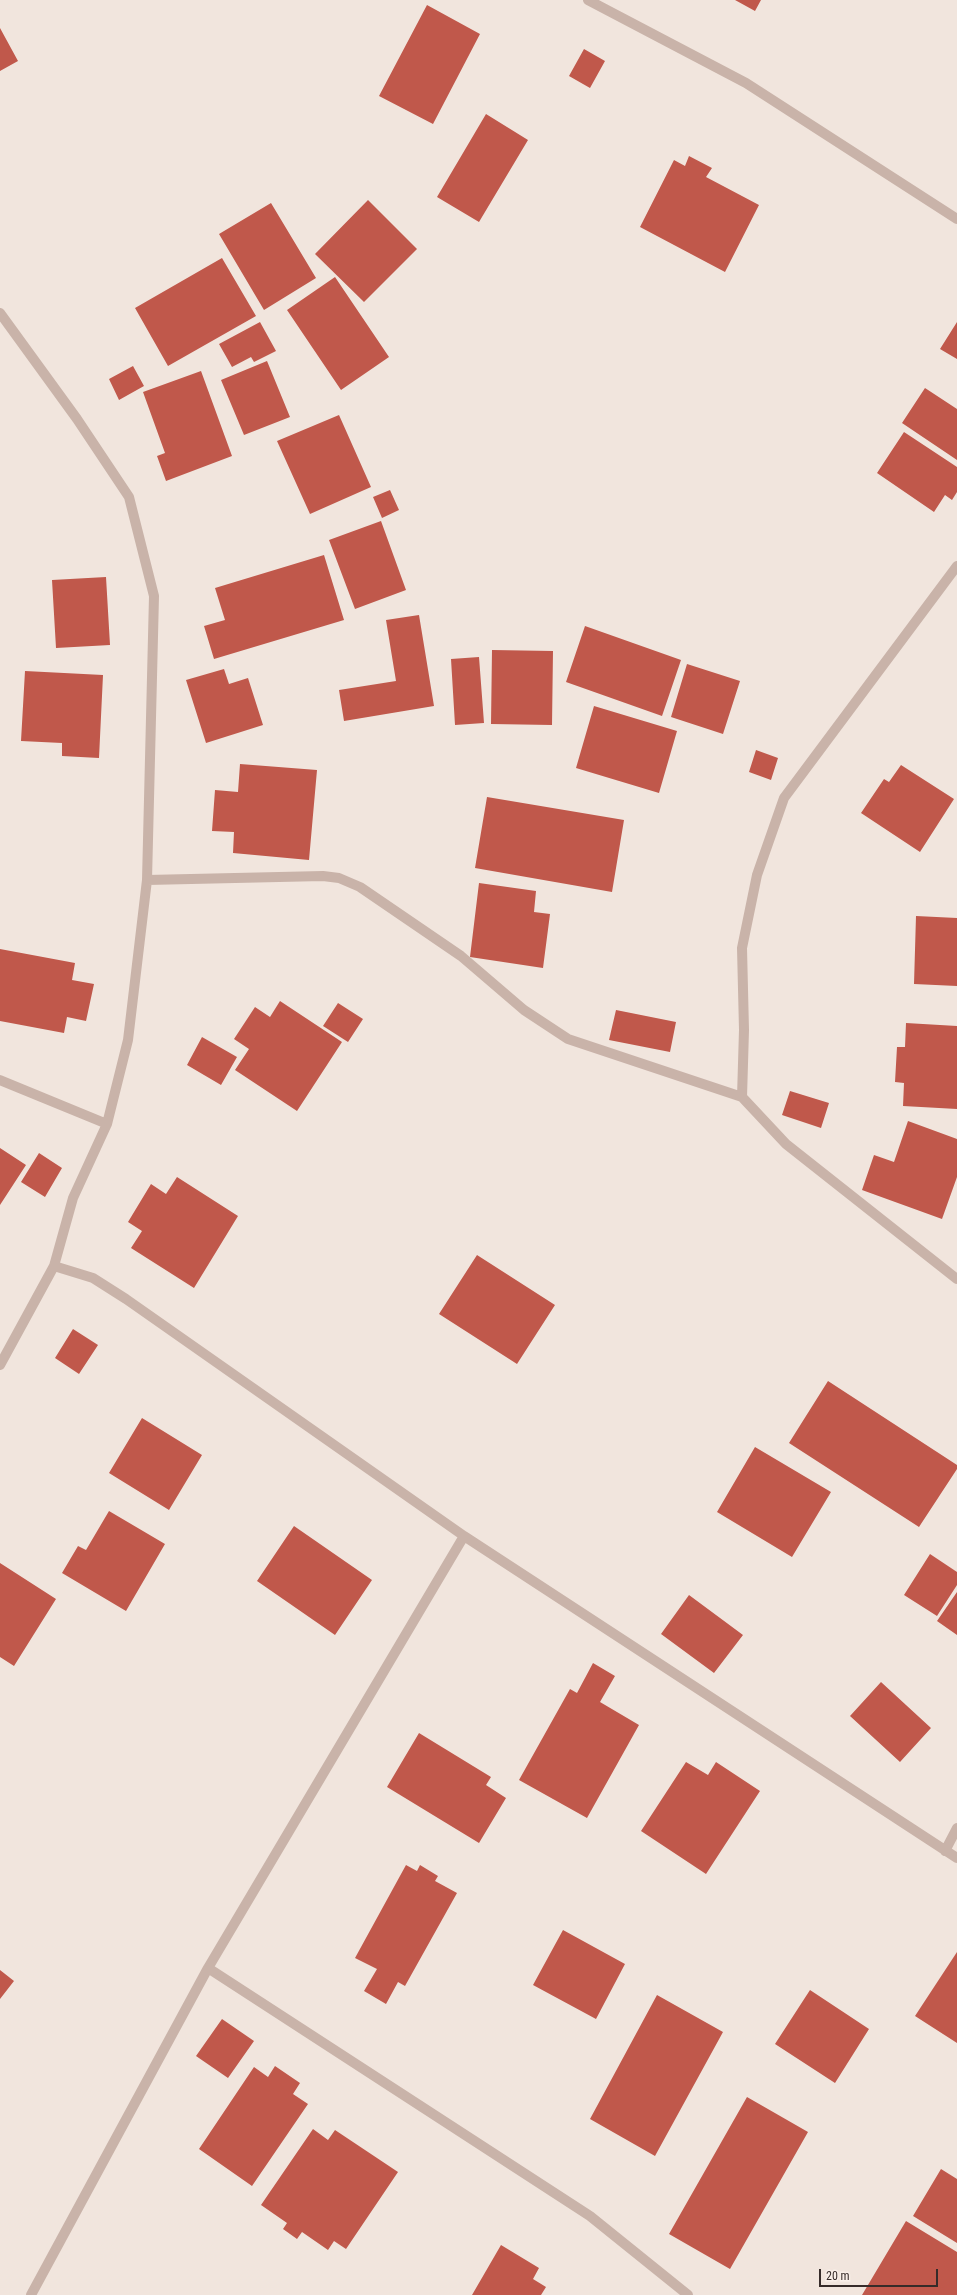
<!DOCTYPE html>
<html>
<head>
<meta charset="utf-8">
<style>
	body { margin:0 }
	#map { position:relative; width:957px; height:2295px; overflow:hidden; background:#f1e5dd; font-family:"Roboto Condensed",sans-serif }
	canvas { display:block }
	.scale { position:absolute; left:819px; top:2269px; width:119px; height:18px; box-sizing:border-box; border:2px solid #362b29; border-top:0; padding-left:5px; font-size:12px; line-height:14px; white-space:nowrap; color:#362b29; -webkit-text-stroke:3px #f9efe9; paint-order:stroke }
</style>
</head>
<body>
<div id="map">
<canvas width="957" height="2295"></canvas>
<div class="scale">20 m</div>
</div>
<script>
const c = document.querySelector('canvas').getContext('2d');
c.lineJoin = 'round';
function paint(path, color) {
  c.fillStyle = color;
  c.fill(path, 'evenodd');
}
function poly(rows) {
  const path = new Path2D();
  for (const r of rows) {
    path.moveTo(r[0], r[1]);
    for (let i = 2; i < r.length; i += 2) path.lineTo(r[i], r[i + 1]);
  }
  return path;
}
function stroke(path, color, width, dash) {
  c.strokeStyle = color;
  c.lineWidth = width;
  c.lineCap = dash ? 'butt' : 'round';
  c.setLineDash(dash || []);
  c.stroke(path);
}
paint(poly([
	[735,0,761,0,755,11],
	[427,5,480,34,433,124,379,96],
	[0,28,18,61,0,71],
	[584,49,605,61,590,88,569,76],
	[486,114,528,140,479,222,437,197],
	[689,156,712,168,706,177,759,205,725,272,640,227,674,160,685,166],
	[368,200,417,249,364,302,315,254],
	[271,203,316,278,264,310,219,234],
	[222,258,256,316,168,366,135,308],
	[335,277,389,357,341,390,287,310],
	[260,322,276,351,254,362,251,357,232,367,219,344],
	[957,322,957,359,940,349],
	[267,361,290,417,244,435,221,380],
	[133,366,144,386,119,400,109,379],
	[201,371,232,456,166,481,157,456,165,453,143,392],
	[925,388,957,409,957,460,902,423],
	[339,415,371,487,310,514,277,441],
	[904,432,957,467,957,492,952,500,945,495,934,512,877,473],
	[390,490,399,510,382,518,373,497],
	[381,521,406,590,355,609,329,540],
	[324,555,344,620,214,659,204,626,225,620,215,588],
	[106,577,110,645,56,648,52,580],
	[419,615,434,706,344,721,339,690,396,681,386,620],
	[585,626,681,660,662,716,566,682],
	[492,650,553,651,552,725,491,724],
	[479,657,484,723,455,725,451,659],
	[687,664,740,681,723,734,671,717],
	[224,669,229,684,248,678,263,725,206,743,186,680],
	[25,671,103,675,99,758,62,756,62,743,21,741],
	[594,706,677,731,659,793,576,768],
	[756,750,778,758,771,780,749,772],
	[240,764,317,770,309,860,233,853,234,832,212,831,215,790,238,792],
	[901,765,954,799,920,852,861,813,884,779,889,782],
	[487,797,624,820,612,892,475,868],
	[479,883,536,891,534,912,550,914,543,968,470,957],
	[916,916,957,918,957,986,914,984],
	[0,949,75,963,72,980,94,984,86,1021,67,1017,64,1033,0,1021],
	[280,1001,342,1042,297,1111,235,1070,249,1049,234,1039,255,1007,270,1017],
	[338,1003,363,1019,348,1042,323,1026],
	[616,1010,676,1022,670,1052,609,1040],
	[906,1023,957,1026,957,1109,903,1106,904,1083,895,1082,897,1047,905,1047],
	[202,1037,237,1057,221,1085,187,1065],
	[790,1091,829,1103,821,1128,782,1115],
	[908,1121,957,1139,957,1177,942,1219,862,1190,874,1155,894,1162],
	[0,1148,26,1165,0,1205],
	[39,1153,62,1168,45,1197,21,1182],
	[177,1177,238,1216,194,1288,131,1248,142,1231,128,1222,151,1184,166,1194],
	[477,1255,555,1305,517,1364,439,1314],
	[73,1329,98,1345,79,1374,55,1358],
	[828,1381,957,1465,957,1469,919,1527,789,1443],
	[142,1418,202,1455,169,1510,109,1473],
	[755,1447,831,1492,792,1557,717,1512],
	[109,1511,165,1544,126,1611,62,1573,78,1546,86,1550],
	[294,1526,372,1580,335,1635,257,1581],
	[930,1554,957,1572,957,1585,937,1616,904,1595],
	[0,1563,56,1599,14,1666,0,1657],
	[957,1592,957,1635,937,1621],
	[689,1595,743,1635,714,1673,661,1634],
	[593,1663,615,1676,600,1702,639,1725,587,1818,519,1780,570,1689,577,1693],
	[881,1682,931,1728,900,1762,850,1716],
	[419,1733,491,1777,486,1785,506,1798,479,1843,387,1787],
	[686,1762,708,1775,716,1762,760,1791,706,1874,641,1831],
	[406,1865,417,1871,420,1865,438,1876,435,1881,457,1893,405,1986,398,1982,386,2004,364,1991,377,1969,355,1958],
	[563,1930,625,1964,596,2019,533,1985],
	[957,1952,957,2043,915,2016],
	[0,1970,14,1981,0,1999],
	[810,1990,869,2029,835,2083,775,2044],
	[657,1995,723,2032,655,2156,590,2119],
	[222,2019,254,2041,228,2078,196,2056],
	[275,2066,300,2083,293,2094,308,2104,252,2186,199,2149,254,2067,268,2077],
	[747,2097,808,2132,730,2269,669,2234],
	[313,2129,328,2140,335,2130,398,2172,346,2249,334,2241,328,2250,302,2232,297,2239,283,2229,287,2223,261,2205],
	[941,2169,957,2179,957,2243,913,2216],
	[906,2221,957,2252,957,2295,862,2295],
	[501,2245,539,2268,533,2279,546,2287,541,2295,472,2295]
]), '#c0584b');
stroke(poly([
	[588,0,746,83,957,219],
	[0,313,77,419,129,497,154,596,147,880,128,1040,107,1124,73,1198,54,1266,0,1365],
	[147,880,323,876,339,878,360,887,461,956,524,1010,568,1039,742,1097,786,1144,957,1279],
	[0,1080,107,1124],
	[742,1097,744,1030,742,948,757,875,784,798,957,566],
	[54,1266,93,1278,126,1299,464,1536,957,1858],
	[945,1851,957,1828],
	[208,1968,590,2216,688,2295],
	[31,2295,208,1968,464,1536]
]), '#c9b3a9', 10);
</script>
</body>
</html>
